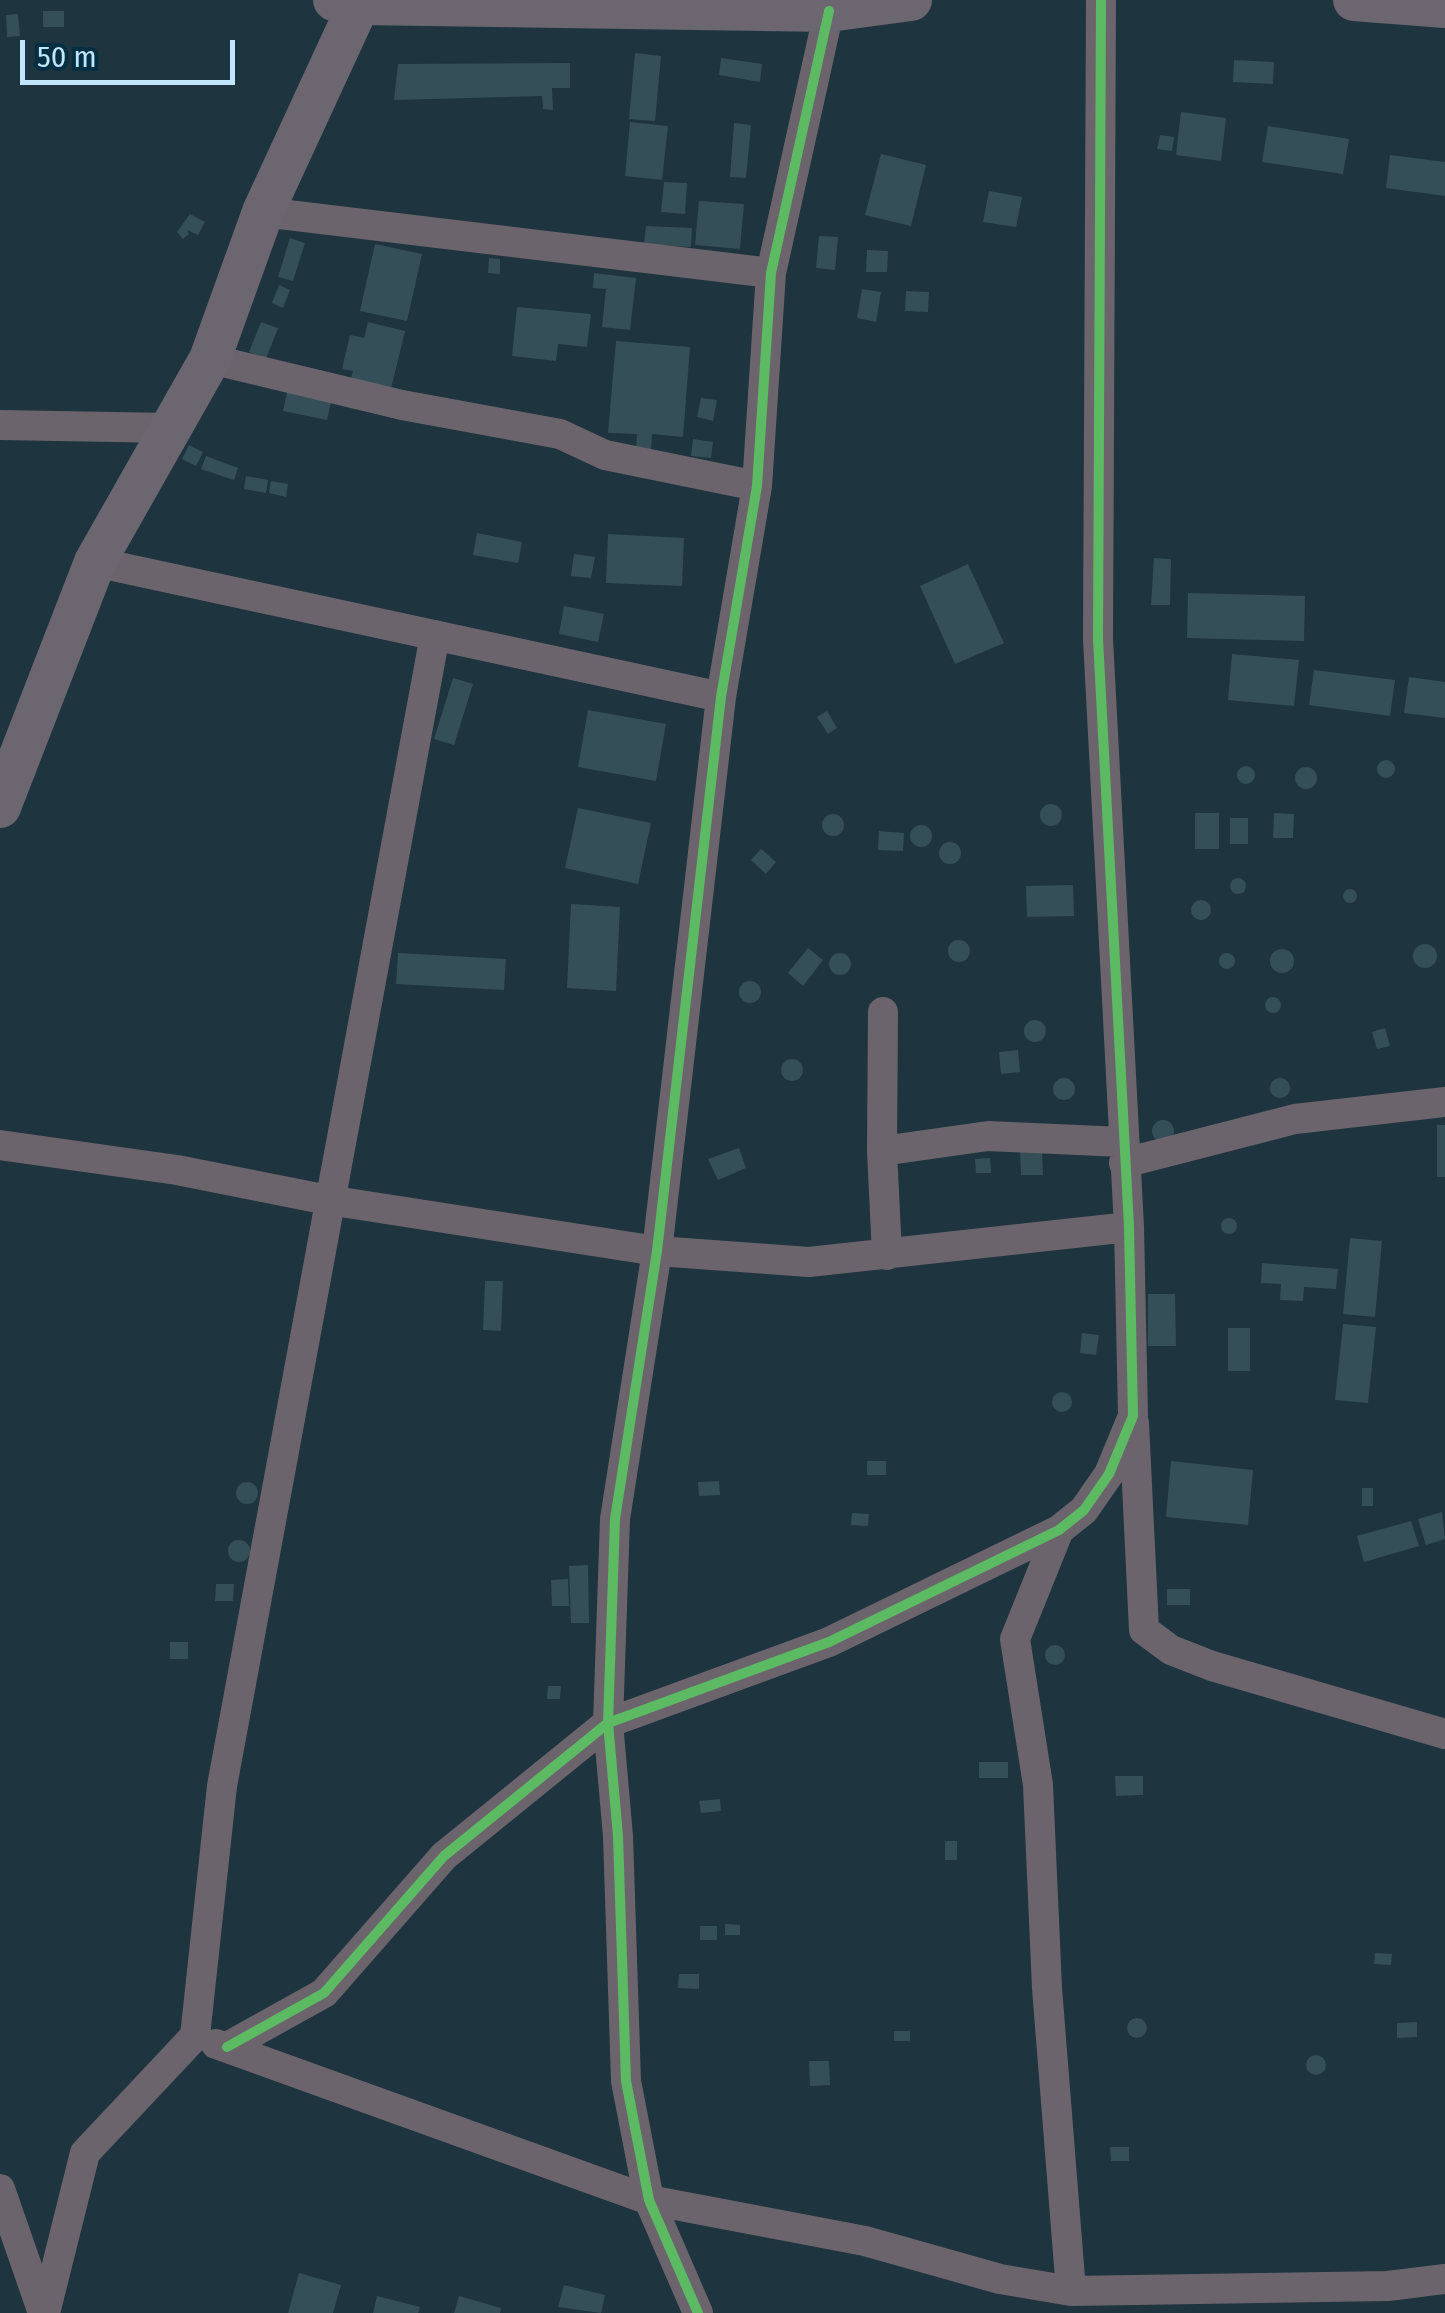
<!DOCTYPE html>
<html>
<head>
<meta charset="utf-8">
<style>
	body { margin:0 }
	#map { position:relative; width:1445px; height:2313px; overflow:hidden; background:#1e343f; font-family:"Fira Sans Condensed",sans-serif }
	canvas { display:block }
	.scale { position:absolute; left:20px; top:40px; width:215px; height:45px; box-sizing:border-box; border:5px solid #c2e6fb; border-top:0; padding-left:12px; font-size:30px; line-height:35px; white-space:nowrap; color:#c2e6fb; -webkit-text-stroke:8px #032f42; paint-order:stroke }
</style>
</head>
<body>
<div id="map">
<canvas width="1445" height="2313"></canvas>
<div class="scale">50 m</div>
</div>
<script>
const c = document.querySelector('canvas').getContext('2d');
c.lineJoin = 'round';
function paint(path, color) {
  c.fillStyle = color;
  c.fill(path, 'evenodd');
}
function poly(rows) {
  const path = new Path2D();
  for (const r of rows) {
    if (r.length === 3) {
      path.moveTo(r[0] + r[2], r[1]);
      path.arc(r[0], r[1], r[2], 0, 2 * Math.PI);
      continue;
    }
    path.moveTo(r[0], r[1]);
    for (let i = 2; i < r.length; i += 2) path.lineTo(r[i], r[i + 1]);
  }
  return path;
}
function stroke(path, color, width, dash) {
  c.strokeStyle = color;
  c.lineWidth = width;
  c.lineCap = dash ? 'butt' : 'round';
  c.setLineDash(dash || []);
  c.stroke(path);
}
paint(poly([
	[43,11,64,11,64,27,43,27],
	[18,14,20,36,7,37,6,15],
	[635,53,661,56,655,121,629,119],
	[721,58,762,64,760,82,719,75],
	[1234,60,1274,62,1273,84,1233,82],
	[570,63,570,88,552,88,553,110,543,109,542,96,394,100,398,64],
	[1181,112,1226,118,1221,161,1176,155],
	[630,122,668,126,662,180,625,176],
	[734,123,751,125,746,178,730,177],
	[1268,126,1349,139,1343,174,1262,162],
	[1160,135,1174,137,1172,151,1157,149],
	[881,154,926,165,911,226,865,215],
	[1390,155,1445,162,1445,196,1386,188],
	[664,182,687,183,685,214,661,212],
	[989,191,1022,197,1016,227,983,222],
	[699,201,744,204,740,249,695,245],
	[190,214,205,222,198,235,187,230,189,234,183,239,177,232],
	[646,226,692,228,691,247,644,244],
	[819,236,838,237,835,270,816,268],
	[290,238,305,243,293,281,278,277],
	[375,244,422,254,407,321,360,311],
	[867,250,888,251,887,272,866,272],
	[489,258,500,259,500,274,488,273],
	[594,273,636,278,630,330,602,327,606,289,593,288],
	[279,285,290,290,283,308,272,303],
	[862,289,881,292,876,322,857,318],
	[906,291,929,292,928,312,905,311],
	[517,307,591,314,587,347,558,344,556,361,512,356],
	[261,322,278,328,266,359,249,352],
	[368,322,405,331,389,397,349,387,353,371,342,369,350,335,364,338],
	[616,341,690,347,683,437,652,434,651,450,636,449,637,434,608,433],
	[288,388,332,398,327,420,283,411],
	[701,398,717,400,713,421,697,417],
	[693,439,713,442,711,458,691,456],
	[189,445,203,452,196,466,182,459],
	[206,456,238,468,234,480,201,469],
	[246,476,268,480,266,493,244,489],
	[271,481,288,484,286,497,269,493],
	[477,533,522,542,518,563,473,555],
	[608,534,684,538,682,586,606,583],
	[574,554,595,557,591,578,571,576],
	[1154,558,1171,559,1170,605,1151,605],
	[968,564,1004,643,955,664,920,586],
	[1188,593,1305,596,1304,641,1187,638],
	[564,606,604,614,598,642,559,634],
	[1232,654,1299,660,1294,706,1228,700],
	[1314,670,1395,680,1390,716,1309,705],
	[1409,677,1445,682,1445,718,1404,713],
	[453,678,473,684,454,745,434,739],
	[588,710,666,724,656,781,578,767],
	[827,711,837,728,828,734,817,717],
	[1386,769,9],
	[1246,775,9],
	[1306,778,11],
	[1051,815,11],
	[578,808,651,823,638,884,565,868],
	[1195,813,1219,813,1219,849,1195,849],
	[1274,813,1294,814,1293,838,1273,838],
	[833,825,11],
	[1230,818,1248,818,1248,844,1230,844],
	[921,836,11],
	[879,831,904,833,903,851,878,850],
	[950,853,11],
	[761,849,776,862,766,874,751,860],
	[1238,886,8],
	[1073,885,1074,916,1027,917,1026,886],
	[1350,896,7],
	[1201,910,10],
	[571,904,620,907,616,991,567,988],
	[959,951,11],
	[1425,956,12],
	[808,948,823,960,803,986,788,973],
	[1282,961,12],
	[1227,961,8],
	[840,964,11],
	[398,953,506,959,504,990,396,984],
	[750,992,11],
	[1273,1005,8],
	[1035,1031,11],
	[1385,1028,1390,1046,1377,1049,1372,1032],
	[1018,1050,1020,1072,1001,1074,999,1052],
	[792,1070,11],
	[1064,1089,11],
	[1280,1088,10],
	[1163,1131,11],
	[1437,1125,1445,1125,1445,1177,1437,1177],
	[739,1148,746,1168,718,1180,708,1159],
	[1042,1148,1043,1175,1021,1175,1020,1149],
	[990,1158,991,1173,976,1173,975,1159],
	[1229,1226,8],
	[1350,1238,1382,1241,1375,1317,1343,1314],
	[1262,1263,1338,1269,1336,1289,1304,1287,1303,1301,1280,1300,1281,1284,1261,1283],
	[485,1281,503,1281,501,1331,483,1330],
	[1148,1294,1175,1294,1176,1346,1148,1346],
	[1343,1324,1376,1327,1368,1403,1335,1400],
	[1228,1328,1250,1328,1250,1371,1228,1371],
	[1082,1333,1099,1335,1096,1355,1080,1353],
	[1062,1402,10],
	[867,1461,886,1461,886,1475,867,1475],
	[1171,1461,1253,1470,1248,1525,1166,1517],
	[719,1481,720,1495,699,1496,698,1482],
	[247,1493,11],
	[1362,1488,1373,1488,1373,1506,1362,1506],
	[1442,1512,1445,1539,1426,1545,1418,1519],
	[852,1513,869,1514,868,1526,851,1525],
	[1411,1521,1419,1546,1364,1562,1357,1536],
	[239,1551,11],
	[588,1565,589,1623,571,1623,569,1566],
	[568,1579,569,1606,552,1606,551,1580],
	[216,1584,234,1584,233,1601,215,1601],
	[1167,1589,1190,1589,1190,1605,1167,1605],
	[170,1642,188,1642,188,1659,170,1659],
	[1055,1655,10],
	[548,1686,561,1686,560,1699,547,1699],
	[979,1762,1008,1762,1008,1778,979,1778],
	[1115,1776,1143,1776,1143,1795,1116,1796],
	[720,1799,721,1811,701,1813,699,1801],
	[945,1841,957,1841,957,1860,945,1860],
	[725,1924,740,1925,740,1935,725,1935],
	[700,1926,717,1926,717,1940,700,1940],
	[1375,1953,1392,1954,1391,1965,1374,1964],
	[679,1974,699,1974,699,1989,678,1988],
	[1137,2028,10],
	[1417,2022,1417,2037,1397,2038,1397,2023],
	[894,2031,910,2031,910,2041,894,2041],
	[1316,2065,10],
	[809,2061,829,2061,830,2085,810,2086],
	[1110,2147,1129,2147,1129,2161,1111,2161],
	[299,2273,341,2285,333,2313,288,2313],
	[564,2285,605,2295,601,2313,558,2307],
	[377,2296,420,2307,418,2313,373,2313],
	[459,2296,501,2308,500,2313,454,2313]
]), '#354f58');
stroke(poly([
	[263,212,771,273],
	[210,359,402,405,560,434,605,455,757,486],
	[0,425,171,428],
	[95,562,721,697],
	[883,1012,882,1151,887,1255],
	[0,1145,177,1170,328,1200,657,1251,809,1262,1129,1227],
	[882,1151,988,1136,1122,1142],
	[1124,1163,1295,1119,1445,1102],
	[1134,1423,1144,1630,1171,1650,1212,1666,1445,1734],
	[1059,1530,1015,1639,1038,1785,1047,1988,1071,2291],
	[216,2044,649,2200,865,2241,1000,2279,1071,2291,1388,2286,1445,2279],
	[227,2047,324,1993,444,1856,608,1723,829,1642,1059,1530,1084,1510,1109,1474,1133,1416,1129,1227,1098,639,1101,0],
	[0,2189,43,2313],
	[45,2313,85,2153,195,2036,222,1786,435,635],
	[698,2313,649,2200,626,2081,618,1836,608,1723,615,1519,657,1251,721,697,757,486,771,273,829,11]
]), '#6c646d', 30);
stroke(poly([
	[334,0,359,4,829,11,911,0],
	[1354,0,1445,7],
	[0,807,95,562,210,359,263,212,359,4]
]), '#6b6670', 42);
stroke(poly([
	[227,2047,324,1993,444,1856,608,1723,829,1642,1059,1530,1084,1510,1109,1474,1133,1416,1129,1227,1098,639,1101,0],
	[698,2313,649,2200,626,2081,618,1836,608,1723,615,1519,657,1251,721,697,757,486,771,273,829,11]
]), '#5cba63', 10);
</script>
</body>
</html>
